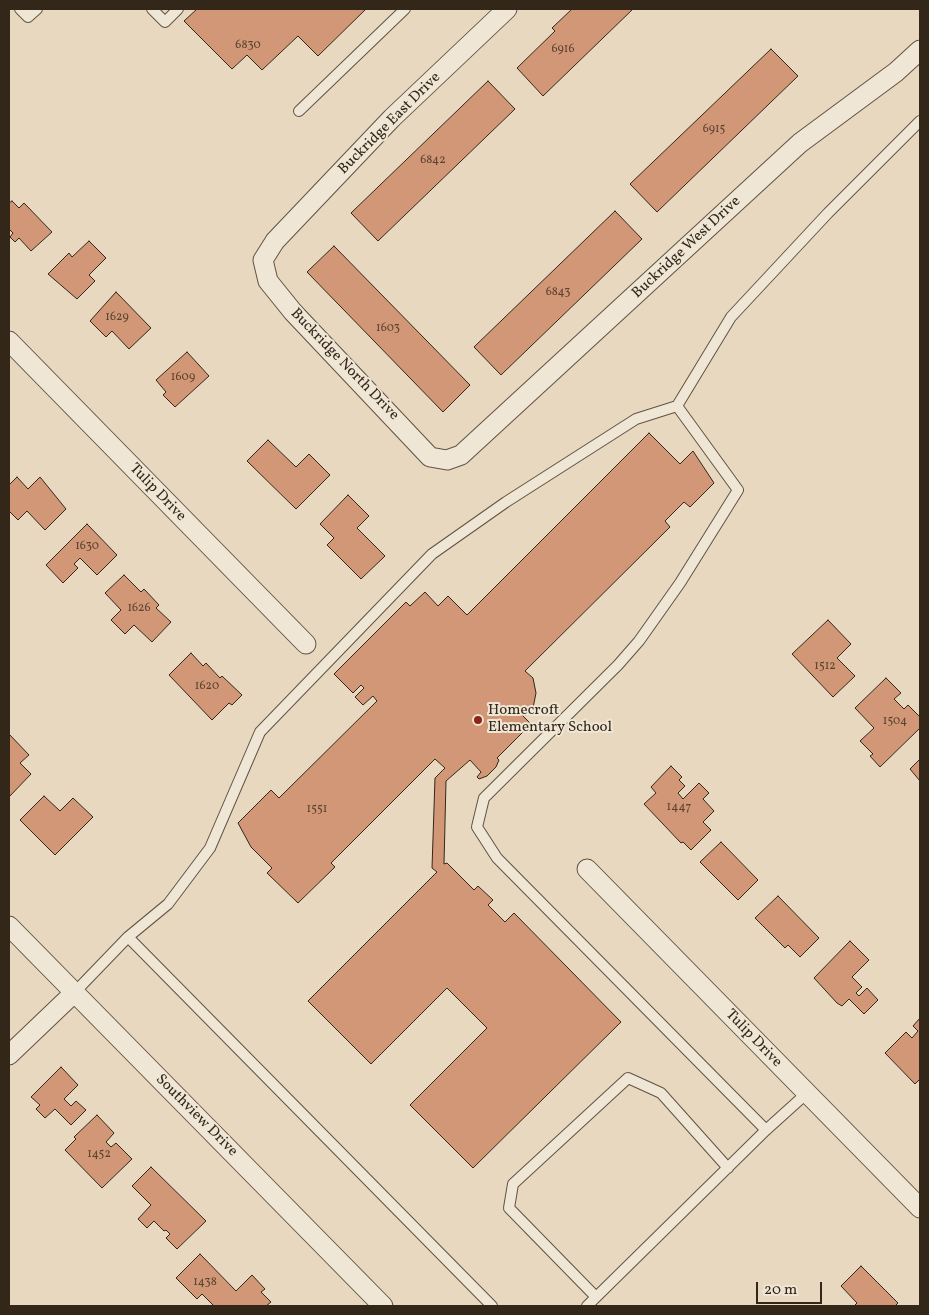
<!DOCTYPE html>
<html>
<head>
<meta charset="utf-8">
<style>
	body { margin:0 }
	#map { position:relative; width:929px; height:1315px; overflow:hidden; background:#e8d8c0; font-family:Vollkorn,serif }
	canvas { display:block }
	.frame { position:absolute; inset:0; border:10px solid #322719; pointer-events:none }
	.scale { position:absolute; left:756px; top:1282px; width:66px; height:22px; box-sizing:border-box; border:2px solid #322719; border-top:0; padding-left:6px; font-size:15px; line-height:18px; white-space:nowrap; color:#322719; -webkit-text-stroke:4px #f0e6d6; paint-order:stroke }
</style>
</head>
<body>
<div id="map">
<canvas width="929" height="1315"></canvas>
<div class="frame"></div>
<div class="scale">20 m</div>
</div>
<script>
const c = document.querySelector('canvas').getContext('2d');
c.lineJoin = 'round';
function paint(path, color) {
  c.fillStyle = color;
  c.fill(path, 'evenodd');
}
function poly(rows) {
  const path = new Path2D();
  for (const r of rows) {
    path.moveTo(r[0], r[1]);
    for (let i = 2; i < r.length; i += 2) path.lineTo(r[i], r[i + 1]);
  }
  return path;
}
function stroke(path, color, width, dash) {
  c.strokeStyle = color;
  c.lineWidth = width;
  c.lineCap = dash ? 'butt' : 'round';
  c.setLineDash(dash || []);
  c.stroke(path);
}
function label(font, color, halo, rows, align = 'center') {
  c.font = font + ' Vollkorn,serif';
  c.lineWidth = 4;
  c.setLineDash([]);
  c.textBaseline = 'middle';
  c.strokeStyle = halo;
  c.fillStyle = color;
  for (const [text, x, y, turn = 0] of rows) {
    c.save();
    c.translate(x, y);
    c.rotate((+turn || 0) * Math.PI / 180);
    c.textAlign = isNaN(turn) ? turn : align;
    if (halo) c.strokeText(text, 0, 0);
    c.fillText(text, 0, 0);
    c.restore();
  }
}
const building = poly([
	[197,9,366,9,318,56,298,36,262,70,247,55,232,69,184,21,197,9],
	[572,9,633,9,543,96,517,68,555,31,552,28,572,9],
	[771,49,798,76,657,212,630,184,771,49],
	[488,81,515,109,378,241,351,213,488,81],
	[12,201,19,208,24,203,52,232,31,251,19,238,15,242,10,237,13,233,9,229,9,203,12,201],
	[615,211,642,239,501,375,474,347,615,211],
	[89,241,106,258,89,275,95,281,77,299,48,274,69,253,72,257,89,241],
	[334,246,470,385,443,412,307,272,334,246],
	[116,292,151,328,129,349,112,331,106,337,90,321,116,292],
	[187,352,209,376,175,407,163,395,166,392,156,380,187,352],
	[649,433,680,464,693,451,714,483,690,507,684,502,665,521,670,527,525,671,533,678,536,693,533,708,525,716,523,712,521,714,531,724,497,758,499,760,496,767,487,776,479,779,477,777,481,772,470,760,446,781,444,864,447,863,474,890,478,886,493,900,488,905,505,922,514,913,621,1022,473,1168,410,1105,487,1028,447,988,371,1064,308,1001,437,872,432,868,435,778,445,768,435,759,331,863,335,867,298,903,267,873,272,868,251,847,238,823,271,790,279,798,377,701,373,696,363,705,355,697,364,688,361,685,353,693,334,674,406,602,410,606,425,592,438,606,448,596,467,615,649,433],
	[268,440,296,467,309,454,330,475,296,509,247,461,268,440],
	[17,477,28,489,40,477,66,509,45,530,27,511,18,520,9,511,9,485,17,477],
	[348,495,369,516,357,528,385,556,361,579,327,545,334,538,320,524,348,495],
	[87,524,117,555,97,575,80,558,74,564,78,568,63,583,46,565,87,524],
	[124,575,141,592,144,589,159,605,156,608,171,622,152,642,134,625,125,634,111,620,121,610,105,593,124,575],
	[828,620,851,644,837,658,855,676,833,697,792,654,828,620],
	[191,653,203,666,206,663,220,678,222,676,242,695,232,705,229,703,212,720,169,675,191,653],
	[886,678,901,693,894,699,904,709,908,705,920,717,920,728,880,767,870,756,873,754,860,741,874,728,855,708,886,678],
	[9,734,29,755,20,763,31,774,9,797,9,734],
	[920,759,920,781,910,769,920,759],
	[671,766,682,777,679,780,685,786,678,793,683,799,699,783,709,793,703,799,714,811,703,822,711,830,691,850,683,842,681,843,644,804,656,793,651,787,671,766],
	[44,796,60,811,73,798,93,817,55,855,20,820,44,796],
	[721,842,758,880,738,900,700,862,721,842],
	[778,896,819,938,800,957,788,945,785,948,755,918,778,896],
	[850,941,869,960,852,977,862,987,856,993,859,996,867,988,878,1000,864,1014,849,999,842,1006,837,1003,814,978,850,941],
	[920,1018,920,1079,915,1084,885,1053,906,1032,912,1038,918,1031,913,1026,920,1018],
	[61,1067,78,1085,64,1099,71,1106,76,1101,86,1110,71,1125,55,1109,45,1118,36,1109,40,1105,31,1097,61,1067],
	[97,1115,114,1133,106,1142,111,1147,116,1143,132,1159,102,1188,65,1150,76,1139,74,1137,97,1115],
	[151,1167,206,1221,177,1249,166,1238,170,1234,166,1230,164,1231,154,1221,147,1228,138,1219,151,1205,132,1186,151,1167],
	[200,1254,236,1291,252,1275,265,1289,261,1292,271,1302,266,1306,214,1306,202,1294,197,1299,176,1278,200,1254],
	[861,1266,898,1303,895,1306,854,1306,857,1303,841,1286,861,1266]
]);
paint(building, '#d19776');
stroke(building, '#322719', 1);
const lane = poly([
	[20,9,28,17,37,9],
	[152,9,165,22,178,9],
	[299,111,405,9],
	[677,406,731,317,828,213,920,121],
	[128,937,492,1306],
	[75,992,128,937,168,904,210,848,260,732,432,554,506,502,636,419,677,406,738,490,680,583,639,641,618,665,484,798,477,827,497,858,766,1130,587,1306],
	[766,1130,807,1093],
	[596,1297,509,1208,513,1184,628,1078,661,1093,728,1168]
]);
const street = poly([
	[507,9,392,118,275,241,263,260,268,281,293,312,430,457,447,460,461,455,800,143,896,72,920,50],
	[9,341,306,644],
	[587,869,920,1208],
	[9,926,383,1306],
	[9,1055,75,992]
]);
stroke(lane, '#605343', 12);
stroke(street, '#605343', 21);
stroke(lane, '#f0e6d6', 10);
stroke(street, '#f0e6d6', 19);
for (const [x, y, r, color] of [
	[478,720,5,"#8f2418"]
]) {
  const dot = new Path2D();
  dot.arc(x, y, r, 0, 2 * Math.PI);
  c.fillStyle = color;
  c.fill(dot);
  stroke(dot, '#f0e6d6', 2);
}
label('12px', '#5a4330', null, [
	["6830",248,46],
	["6916",563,50],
	["6915",714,130],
	["6842",433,161],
	["6843",558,293],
	["1629",117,318],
	["1603",388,329],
	["1609",183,378],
	["1630",87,547],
	["1626",139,609],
	["1512",825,667],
	["1620",207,687],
	["1504",895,722],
	["1447",679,808],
	["1551",317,810],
	["1452",99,1155],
	["1438",205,1283]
]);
label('15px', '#322719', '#f0e6d6', [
	["Buckridge East Drive",390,124,-45],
	["Buckridge West Drive",687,248,-43],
	["Buckridge North Drive",344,365,46],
	["Tulip Drive",157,493,46],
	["Tulip Drive",753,1039,46],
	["Southview Drive",196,1116,45]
]);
label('15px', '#322719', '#f0e6d6', [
	["Homecroft",488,711],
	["Elementary School",488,728]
], 'left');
</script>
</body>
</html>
